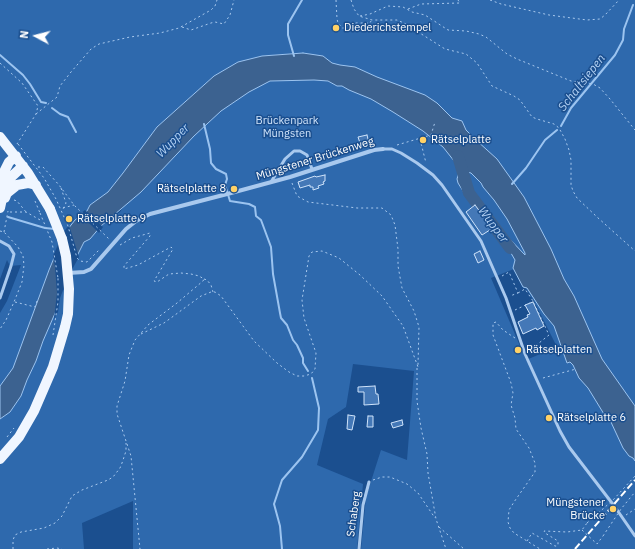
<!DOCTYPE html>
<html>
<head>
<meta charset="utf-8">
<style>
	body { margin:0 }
	#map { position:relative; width:635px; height:549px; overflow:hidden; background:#1b4f8f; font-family:"IBM Plex Sans",sans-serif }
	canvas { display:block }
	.north { position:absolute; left:16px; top:16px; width:40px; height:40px; -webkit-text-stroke:3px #1b4f8f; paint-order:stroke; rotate:277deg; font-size:11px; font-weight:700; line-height:16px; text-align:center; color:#fff }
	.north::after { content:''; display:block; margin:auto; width:14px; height:18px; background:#fff; clip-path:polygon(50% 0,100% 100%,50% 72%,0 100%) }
</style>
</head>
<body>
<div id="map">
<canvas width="635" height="549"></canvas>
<div class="north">N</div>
</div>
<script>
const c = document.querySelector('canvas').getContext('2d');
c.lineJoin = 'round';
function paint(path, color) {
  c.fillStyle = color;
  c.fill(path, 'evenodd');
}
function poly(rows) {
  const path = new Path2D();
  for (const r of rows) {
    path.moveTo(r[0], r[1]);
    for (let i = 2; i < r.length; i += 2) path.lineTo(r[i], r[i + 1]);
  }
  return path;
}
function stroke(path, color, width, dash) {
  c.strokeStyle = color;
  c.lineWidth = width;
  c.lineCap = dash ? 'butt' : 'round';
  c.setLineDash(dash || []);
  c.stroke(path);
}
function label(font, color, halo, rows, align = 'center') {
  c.font = font + ' "IBM Plex Sans",sans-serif';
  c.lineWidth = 3;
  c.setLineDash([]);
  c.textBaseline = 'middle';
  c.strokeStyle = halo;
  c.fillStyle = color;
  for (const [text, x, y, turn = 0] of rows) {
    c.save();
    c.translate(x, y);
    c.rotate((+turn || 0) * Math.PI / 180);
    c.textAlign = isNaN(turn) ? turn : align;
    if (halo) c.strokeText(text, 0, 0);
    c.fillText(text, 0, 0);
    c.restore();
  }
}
paint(poly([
	[0,0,635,0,635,549,361,549,366,497,381,450,407,460,414,371,353,364,346,407,328,419,317,465,363,484,357,549,133,549,133,501,82,523,84,549,0,549,0,419,10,412,21,396,27,380,36,361,43,341,56,311,58,298,68,274,84,242,90,239,101,226,120,212,144,177,233,89,323,56,303,53,285,54,262,56,238,62,214,76,157,127,123,173,108,192,90,205,87,211,75,220,64,234,49,270,13,368,0,386,0,313,7,301,21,265,10,266,7,260,0,279],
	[514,269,534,301,557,347,526,360,491,278]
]), '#2e69ad');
const water = poly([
	[303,53,323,56,332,63,340,65,355,67,377,77,425,95,437,103,452,118,462,121,466,130,476,140,497,159,524,197,551,249,564,279,574,296,602,359,635,406,635,461,633,458,629,456,623,448,610,420,607,419,588,388,579,378,573,365,570,362,567,363,554,326,544,314,527,288,523,287,513,268,515,260,501,236,504,233,525,255,525,253,507,219,494,200,483,187,481,183,471,173,462,171,443,147,423,131,393,112,371,99,349,90,342,86,337,86,328,81,314,80,270,81,249,92,221,111,194,136,141,192,101,226,90,239,84,242,68,274,58,298,56,311,43,341,36,361,27,380,21,396,10,412,0,419,0,386,13,368,49,270,64,234,75,220,87,211,90,205,108,192,123,173,157,127,214,76,238,62,262,56,303,53],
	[459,172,466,174,475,196,468,199,458,183,457,179,459,172]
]);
paint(water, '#3c6290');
stroke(water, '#9cc4f0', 1);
paint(poly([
	[85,210,103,227,99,233,80,214],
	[69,225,79,257,69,275,60,298,58,312,54,319,57,293,55,267,53,256,63,233]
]), '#1b4f8f');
stroke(poly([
	[0,55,23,75,30,84,41,102,46,103],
	[294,56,288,35,288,24,302,0],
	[52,108,60,114,68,117,76,132],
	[204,124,210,149,211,163,216,169,226,174,227,179,225,185,230,201,249,204,255,207,256,216,261,220,271,247,273,274,280,313,281,318,287,325,293,340,297,345,303,358,303,363,308,371],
	[561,126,571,108,615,55,623,40,624,29,633,5],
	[512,184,526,168,545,140,557,130],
	[8,217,45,228,55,229],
	[282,549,280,526,274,504,282,480,302,457,318,430,319,408,312,378]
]), '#9cc4f0', 2);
stroke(poly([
	[458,156,469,193,510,248]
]), '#3c6290', 12);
const building = poly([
	[367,135,369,143,361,146,358,137,367,135],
	[325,175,325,181,323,182,324,184,318,186,319,188,313,190,313,187,310,187,310,185,300,188,298,182,315,176,316,177,325,175],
	[475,205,484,217,486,216,493,228,482,235,466,212,475,205],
	[480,251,484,260,478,263,474,254,480,251],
	[533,302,544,326,537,330,536,328,523,334,518,322,528,317,527,315,530,314,525,305,533,302],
	[375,386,376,394,378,394,379,404,364,405,364,392,358,392,358,387,375,386],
	[348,415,355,416,352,430,347,429,348,415],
	[368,416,373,416,373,427,367,427,368,416],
	[402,420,403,425,393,428,391,423,402,420]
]);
paint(building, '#4478b7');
stroke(building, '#cfe3fa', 1);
stroke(poly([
	[336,0,337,19,338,23,342,28,345,28,349,24,353,23,370,23,371,21],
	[351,0,354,9,359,16,372,20,397,20,404,23,445,49,466,54,477,63,492,86,514,96,520,100,532,117,537,119,554,124,559,128,565,139,569,150,571,160,571,185,573,191,577,198,597,217,635,251],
	[490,0,501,4,549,15,587,20,600,19,605,15,619,0],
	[408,9,421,4,460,3,458,0],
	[360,16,370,14,388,6,403,7,412,12,425,15,448,30,466,31,479,34,486,37,507,54,517,59,571,81,593,84,600,88,610,99,635,130],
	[182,27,191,30,211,23,215,22,224,24,230,15,234,0],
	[0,63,22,83,38,106,36,114,17,144],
	[36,114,57,97,60,86,71,72,91,49,99,44,130,37,160,33,179,28,211,10,215,6,217,0],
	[420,139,426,163],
	[18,144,44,178,56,199,68,226,77,258,80,261,87,262,99,250],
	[397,145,431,135,435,122],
	[38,167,43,167,59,185,74,205,109,239],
	[292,183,297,196,308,202,357,208,382,208,391,215,395,225,398,249,398,266,402,288,414,311,419,327,418,365],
	[61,188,66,203,63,209],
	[14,200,17,201,26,212],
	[35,201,40,213],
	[63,208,74,205],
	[10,212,26,212,42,221],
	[0,231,4,232,18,247,23,256,24,265,22,282,14,302,6,320,0,329],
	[4,232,8,211],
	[120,245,132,238,150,233,150,236,124,266,124,269,138,265,171,247,173,249,154,281,157,282,169,274,181,273,191,274,199,276,204,279,203,281,177,303,148,325,135,340,129,355,125,381,117,406,117,414,131,456,140,549],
	[502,276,509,272,518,293,510,296],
	[204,279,207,280,211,285,213,292],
	[518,293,525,289,533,301,549,335,529,351],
	[15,302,35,307,37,301],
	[515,310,532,302],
	[141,334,164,323,201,296,211,292,215,292,221,296,254,341,277,363,289,372,297,376,304,376,311,374,315,369,316,353,304,318,302,300,309,256,312,252,322,251,339,258,360,275,382,296,403,326,418,367],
	[53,335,58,302,58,278],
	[515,338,503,330,496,322,493,323,493,335,511,383,513,393,511,405,515,418,516,429,529,448,535,463,535,472,514,502,509,510,508,522,510,528,514,533,540,549],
	[417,368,417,401,421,428,427,454,428,473,436,519,446,549],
	[543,378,576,369],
	[7,437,14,428],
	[373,480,382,477,390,477,407,484,418,493,435,518],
	[626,515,635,509],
	[439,527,464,549],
	[582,530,597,544,603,536],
	[527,541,532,533,555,546,557,546,558,545,558,541,545,533,544,531,567,532,582,530,587,523],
	[13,549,13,540,15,535,21,532,44,528,55,523,62,516,72,496,82,490,108,480,113,477,120,468,122,463,126,451,126,443],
	[47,549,57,548,62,549]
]), '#a9c9ee', 1, [2, 3]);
stroke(poly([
	[383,149,392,149,401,153,417,163,433,175,442,185,481,241,506,298,525,354,560,431,569,447,615,507,635,536],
	[271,182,285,159,294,151,300,151,307,155,312,169],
	[0,241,9,246,14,254,11,266,0,298],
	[359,549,363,505,369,482]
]), '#a9c9ee', 3);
stroke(poly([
	[68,273,84,272,91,269,126,229,136,221,150,214,231,193,290,177,374,150,383,149]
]), '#a9c9ee', 4);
stroke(poly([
	[0,137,28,173,50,209],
	[0,186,4,172,9,162,16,156],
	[5,198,7,193,17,185,28,183,36,185],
	[0,208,5,185,9,179,23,166],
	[0,459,19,437,34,411,53,367,65,327,68,314,69,289,66,256,62,239]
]), '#f0f6ff', 10);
stroke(poly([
	[575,549,635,480]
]), '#fff', 2, [7, 3]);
stroke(poly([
	[40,213,52,242,58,278],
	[587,523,613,500,635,476],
	[603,536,621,509,635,492]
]), '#a9c9ee', 1, [2, 3]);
stroke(poly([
	[50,209,62,239]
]), '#f0f6ff', 10);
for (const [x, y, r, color] of [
	[336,28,4,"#ffd166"],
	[423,140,4,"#ffd166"],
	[234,189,4,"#ffd166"],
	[69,219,4,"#ffd166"],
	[518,350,4,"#ffd166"],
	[549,418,4,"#ffd166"],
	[613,509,4,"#ffd166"]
]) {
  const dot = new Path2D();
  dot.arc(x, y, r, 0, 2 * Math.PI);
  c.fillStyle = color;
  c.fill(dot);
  stroke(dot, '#1b4f8f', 1.5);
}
label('11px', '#fff', '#1b4f8f', [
	["Diederichstempel",344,28],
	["Rätselplatte",431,140],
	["Rätselplatte 8",226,189,"right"],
	["Rätselplatte 9",77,219],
	["Rätselplatten",526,350],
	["Rätselplatte 6",557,418],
	["Müngstener",605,503,"right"],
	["Brücke",605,516,"right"]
], 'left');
label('11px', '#cfe3fa', '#1b4f8f', [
	["Brückenpark",287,121],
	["Müngsten",287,134]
]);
label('11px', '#fff', '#1b4f8f', [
	["Müngstener Brückenweg",315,159,-17],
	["Schaberg",354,514,-82]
]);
label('italic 12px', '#b5d3f5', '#1b4f8f', [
	["Schaltsiepen",582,83,-52],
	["Wupper",173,141,-46],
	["Wupper",493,225,53]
]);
</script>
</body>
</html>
